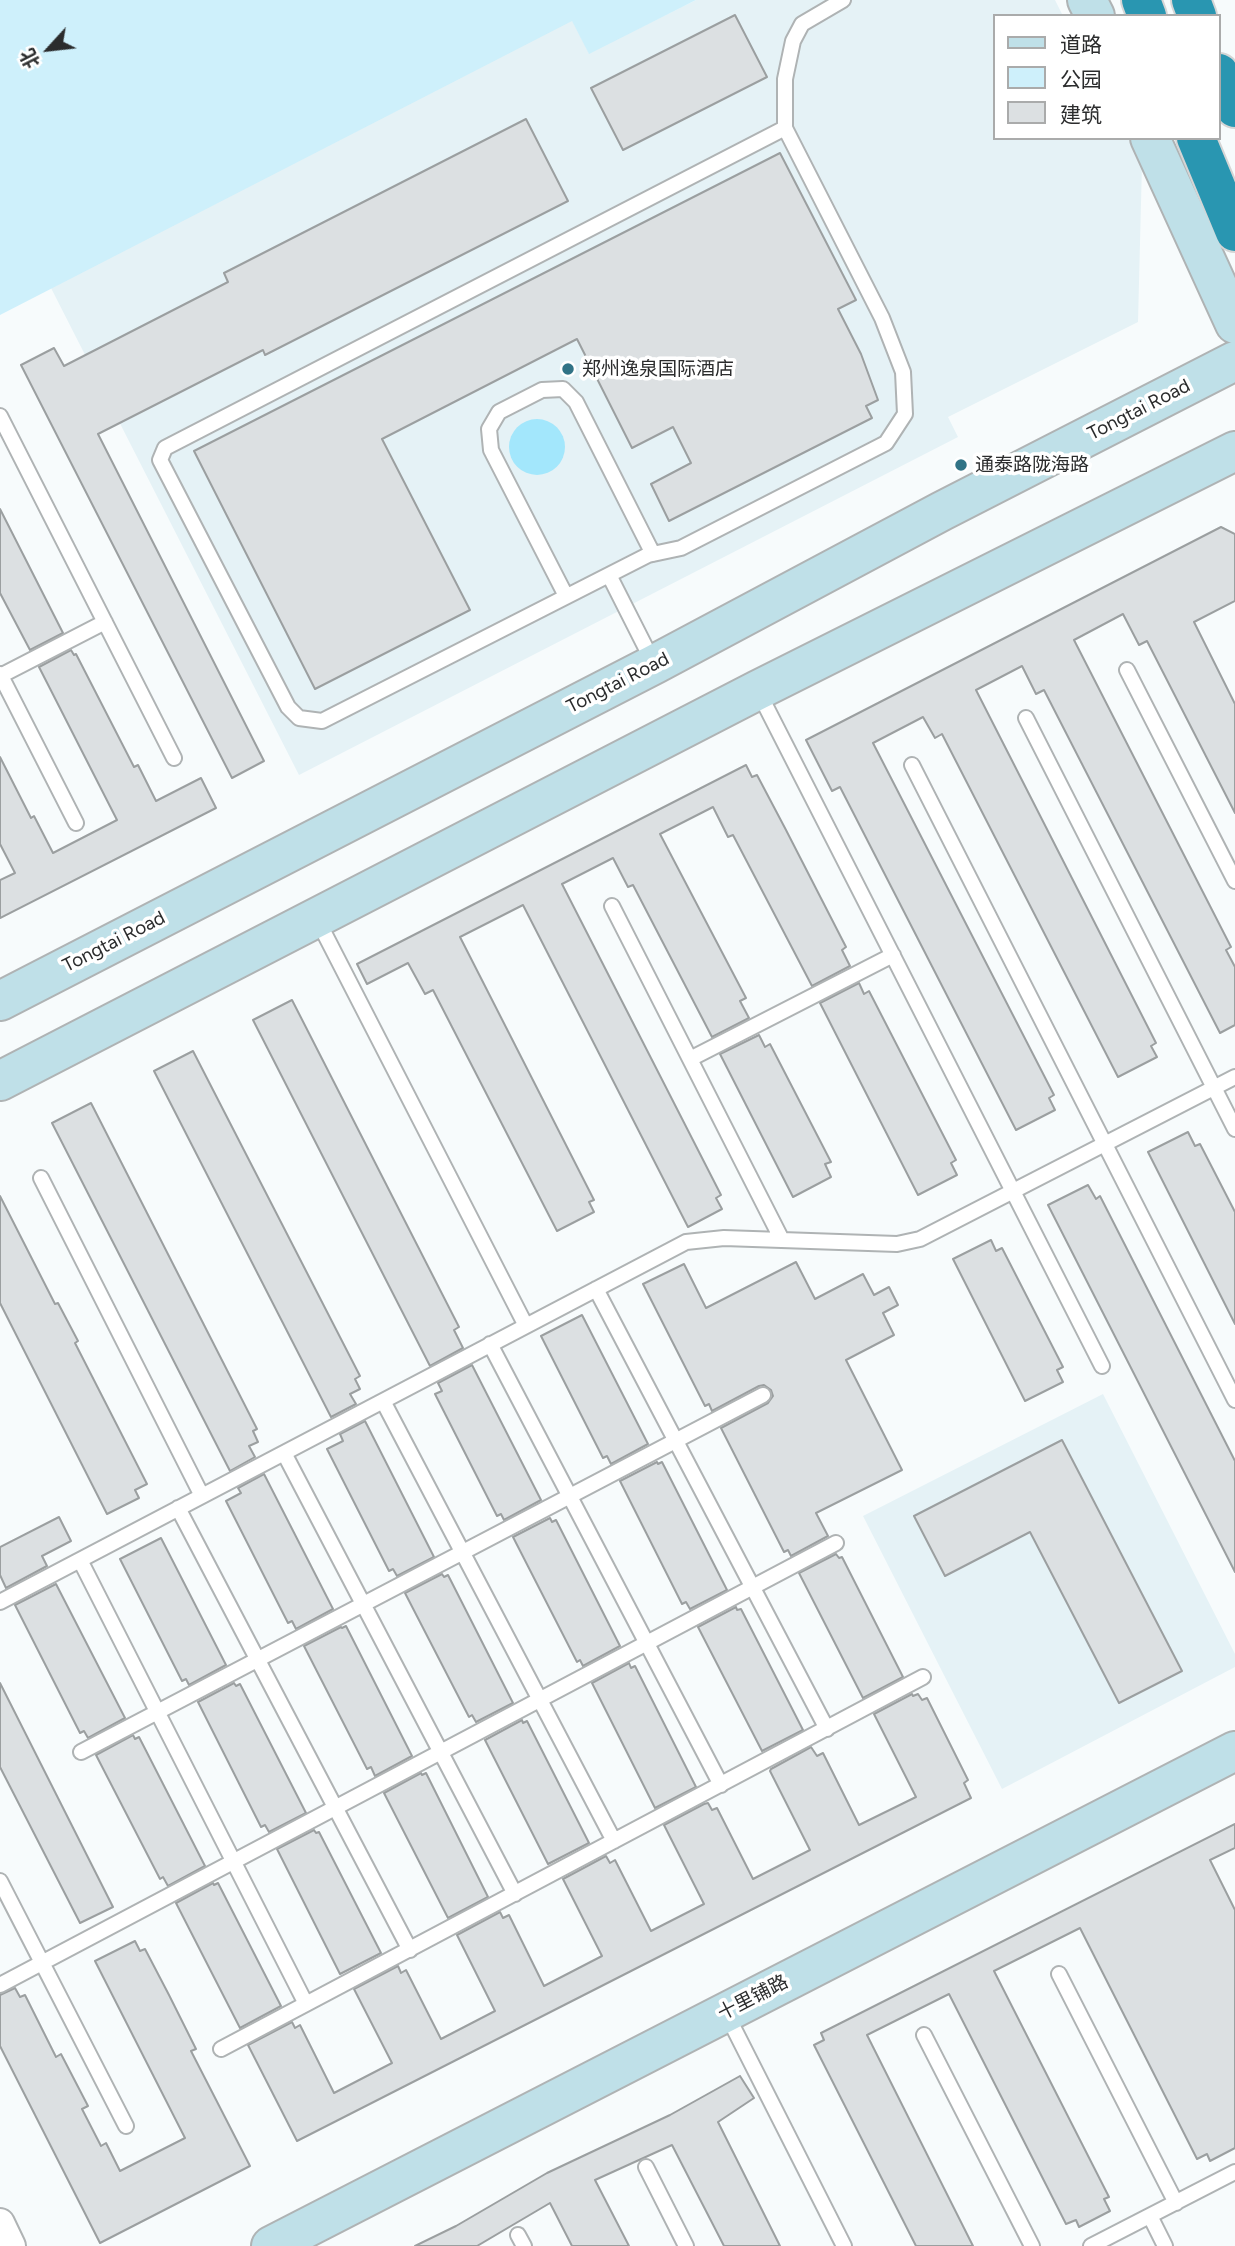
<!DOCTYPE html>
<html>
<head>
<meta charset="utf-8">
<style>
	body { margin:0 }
	#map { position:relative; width:1235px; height:2246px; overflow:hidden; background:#f7fbfc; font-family:Figtree,"Noto Sans SC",sans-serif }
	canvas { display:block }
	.legend { position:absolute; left:993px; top:14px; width:228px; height:126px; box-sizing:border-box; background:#fff; border:2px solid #aaabab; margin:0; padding:9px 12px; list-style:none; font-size:21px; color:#2b2c2d }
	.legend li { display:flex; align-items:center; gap:14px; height:35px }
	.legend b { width:35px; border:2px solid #aaabab }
	.north { position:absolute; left:14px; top:14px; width:70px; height:70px; -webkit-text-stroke:5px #fff; paint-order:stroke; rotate:243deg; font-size:19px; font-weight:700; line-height:28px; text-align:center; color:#2b2c2d }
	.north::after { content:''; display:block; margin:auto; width:24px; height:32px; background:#2b2c2d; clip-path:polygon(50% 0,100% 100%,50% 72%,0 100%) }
</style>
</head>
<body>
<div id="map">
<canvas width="1235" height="2246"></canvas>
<ul class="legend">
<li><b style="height:9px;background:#bfe0e8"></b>道路</li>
<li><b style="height:19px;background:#cef0fb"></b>公园</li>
<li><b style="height:19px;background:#dce0e2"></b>建筑</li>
</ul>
<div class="north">北</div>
</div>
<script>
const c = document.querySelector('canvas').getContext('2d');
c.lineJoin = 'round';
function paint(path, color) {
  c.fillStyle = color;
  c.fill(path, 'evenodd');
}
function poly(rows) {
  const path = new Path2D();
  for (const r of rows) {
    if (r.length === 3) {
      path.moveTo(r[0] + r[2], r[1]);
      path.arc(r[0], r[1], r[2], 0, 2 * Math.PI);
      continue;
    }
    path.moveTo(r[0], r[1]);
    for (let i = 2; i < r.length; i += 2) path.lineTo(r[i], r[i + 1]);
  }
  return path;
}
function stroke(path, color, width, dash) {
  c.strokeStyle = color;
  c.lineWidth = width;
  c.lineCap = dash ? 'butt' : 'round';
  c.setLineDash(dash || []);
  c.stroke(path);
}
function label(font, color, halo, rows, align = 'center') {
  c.font = font + ' Figtree,"Noto Sans SC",sans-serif';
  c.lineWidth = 7;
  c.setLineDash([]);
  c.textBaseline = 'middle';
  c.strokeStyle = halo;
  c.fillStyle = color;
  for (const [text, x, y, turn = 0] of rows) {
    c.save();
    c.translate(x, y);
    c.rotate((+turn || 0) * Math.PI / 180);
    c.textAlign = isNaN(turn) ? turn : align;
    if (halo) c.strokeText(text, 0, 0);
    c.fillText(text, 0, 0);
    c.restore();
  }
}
paint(poly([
	[696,0,1055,0,1063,16,995,16,995,138,1128,138,1142,164,1138,322,948,417,958,437,299,775,51,288,572,20,589,53],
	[1103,1394,1235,1654,1235,1667,1002,1789,863,1516]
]), '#e5f2f6');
paint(poly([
	[0,0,696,0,589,54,572,21,0,315]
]), '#cef0fb');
paint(poly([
	[537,447,28]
]), '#a3e7fc');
const building = poly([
	[735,15,767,77,623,150,591,88,735,15],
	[526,119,568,201,265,355,263,350,98,434,264,761,232,778,21,365,54,348,64,366,228,282,224,273,526,119],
	[780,153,856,300,838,309,861,354,878,400,866,406,872,418,669,521,651,484,691,463,673,427,632,448,577,339,382,439,470,610,315,689,194,451,780,153],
	[0,509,63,633,30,650,0,593,0,509],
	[1221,527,1235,534,1235,601,1194,622,1235,704,1235,813,1147,641,1139,645,1123,614,1074,640,1231,947,1226,950,1235,967,1235,1025,1220,1033,1044,690,1036,694,1022,666,976,690,1156,1043,1151,1046,1157,1057,1118,1077,942,734,935,738,923,717,873,743,1054,1095,1049,1098,1055,1110,1016,1130,840,787,832,791,806,740,1221,527],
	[71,650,74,655,76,654,134,767,138,765,156,801,201,778,216,808,0,918,0,880,15,873,0,844,0,757,31,818,34,816,53,853,117,820,39,667,71,650],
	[746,765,752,777,757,775,786,830,846,947,842,950,850,966,812,986,733,835,728,837,713,807,660,834,746,998,740,1001,749,1018,712,1037,633,885,628,887,613,858,562,884,721,1195,716,1198,722,1209,688,1227,523,905,460,937,594,1200,589,1202,594,1212,557,1231,433,990,425,994,408,963,367,984,357,964,746,765],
	[859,983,864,994,869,991,956,1160,951,1163,957,1175,918,1195,820,1003,859,983],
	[292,1000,459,1327,454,1330,463,1348,430,1366,253,1020,292,1000],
	[759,1035,765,1047,770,1044,831,1162,825,1164,831,1177,793,1197,720,1054,759,1035],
	[193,1051,360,1376,355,1379,360,1389,350,1394,356,1404,331,1417,154,1071,193,1051],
	[91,1103,257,1429,253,1431,258,1442,249,1446,255,1457,230,1471,52,1123,91,1103],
	[1188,1132,1195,1146,1200,1144,1235,1212,1235,1324,1148,1152,1188,1132],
	[1088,1185,1096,1199,1100,1196,1235,1461,1235,1572,1048,1205,1088,1185],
	[0,1196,55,1304,58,1303,78,1341,75,1343,147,1484,135,1490,139,1498,107,1514,0,1303,0,1196],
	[991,1240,996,1251,1002,1248,1063,1367,1057,1370,1063,1382,1025,1401,953,1259,991,1240],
	[796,1262,815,1299,863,1274,874,1295,889,1287,898,1305,883,1313,894,1335,846,1360,902,1470,816,1513,828,1536,791,1556,788,1550,784,1552,721,1428,768,1403,773,1396,771,1390,764,1385,759,1386,712,1411,709,1404,705,1406,643,1284,684,1264,706,1308,796,1262],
	[582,1315,648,1444,611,1464,607,1456,603,1458,541,1336,582,1315],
	[472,1365,541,1500,504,1520,501,1514,497,1516,435,1394,442,1391,438,1383,472,1365],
	[365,1421,434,1557,397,1576,393,1569,389,1571,327,1449,343,1441,340,1434,365,1421],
	[1062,1440,1182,1671,1119,1703,1030,1532,945,1576,914,1516,1062,1440],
	[657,1462,658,1464,662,1462,727,1590,690,1609,686,1602,682,1604,620,1481,657,1462],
	[264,1474,333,1609,296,1629,292,1621,288,1623,226,1501,241,1493,238,1488,264,1474],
	[59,1517,71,1541,42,1556,47,1566,6,1588,0,1575,0,1547,59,1517],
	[550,1518,552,1522,556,1520,620,1646,583,1666,580,1660,577,1662,513,1537,550,1518],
	[161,1538,226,1665,189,1685,186,1679,182,1681,120,1559,161,1538],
	[836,1554,839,1558,842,1557,903,1677,863,1698,799,1573,836,1554],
	[442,1574,444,1577,448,1575,513,1703,476,1722,472,1715,469,1717,405,1593,442,1574],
	[56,1584,125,1718,88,1738,84,1731,80,1733,15,1605,56,1584],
	[736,1607,737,1610,741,1609,803,1730,762,1751,698,1627,736,1607],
	[346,1626,412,1756,375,1776,371,1767,367,1769,304,1646,341,1627,342,1628,346,1626],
	[629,1663,631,1668,635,1666,696,1787,655,1808,592,1683,629,1663],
	[0,1683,113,1907,80,1923,0,1767,0,1683],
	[234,1683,236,1686,240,1684,306,1813,269,1832,265,1825,261,1827,198,1702,234,1683],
	[912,1694,913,1696,918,1694,922,1700,927,1698,968,1780,964,1783,971,1798,297,2141,248,2045,292,2022,295,2028,300,2025,334,2093,392,2063,354,1989,398,1966,401,1973,406,1970,441,2039,495,2011,457,1935,500,1912,503,1918,509,1915,544,1986,602,1956,563,1879,606,1856,610,1863,615,1860,651,1931,704,1904,664,1825,704,1804,708,1803,712,1810,717,1808,753,1879,810,1850,770,1771,771,1769,811,1747,817,1756,823,1753,859,1825,916,1797,874,1714,912,1694],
	[522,1720,523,1723,527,1721,589,1843,548,1864,485,1740,522,1720],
	[133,1735,135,1739,139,1737,205,1866,168,1886,163,1877,160,1879,96,1755,133,1735],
	[421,1773,422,1775,426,1773,488,1897,448,1918,384,1793,421,1773],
	[1235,1824,1235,1848,1210,1860,1235,1910,1235,2148,1210,2161,1207,2154,1197,2159,1080,1928,994,1971,1109,2197,1104,2199,1110,2211,1079,2227,1076,2220,1066,2224,949,1994,867,2035,973,2246,916,2246,814,2045,824,2040,821,2033,1235,1824],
	[314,1830,316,1833,319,1832,381,1953,340,1974,277,1849,314,1830],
	[213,1883,214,1885,218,1883,281,2006,240,2028,176,1903,213,1883],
	[135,1941,140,1951,145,1949,169,1995,196,2049,191,2051,250,2166,100,2243,0,2046,0,1995,15,1988,20,1997,25,1995,56,2057,61,2054,88,2106,82,2109,101,2146,106,2143,120,2171,185,2138,95,1961,135,1941],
	[740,2076,754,2098,718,2122,780,2246,724,2246,672,2145,595,2180,629,2246,572,2246,550,2203,477,2246,415,2246,456,2226,547,2173,670,2115,740,2076]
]);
paint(building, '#dce0e2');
stroke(building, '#9b9fa0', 2);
const lane = poly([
	[785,128,165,448,160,460,288,707,299,718,322,721,648,555,681,548,886,443,905,414,903,372,882,318,785,128,785,79,793,41,802,24,843,0],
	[0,416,174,758],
	[609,575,654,664],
	[566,596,491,450,489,429,499,412,542,390,563,389,576,402,653,554],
	[1127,670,1235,881],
	[0,674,76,823],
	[0,676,105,622],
	[758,691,1102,1366],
	[1026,718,1235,1129],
	[912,765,1235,1400],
	[612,906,782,1240],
	[317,919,526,1326],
	[690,1059,893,955],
	[41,1178,202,1496],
	[596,1289,827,1729],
	[490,1344,721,1785],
	[383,1401,614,1841],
	[284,1453,515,1894],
	[178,1508,410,1950],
	[80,1560,306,2004],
	[0,1602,686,1242,724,1238,897,1244,920,1239,1235,1077],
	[81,1752,763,1395],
	[0,1881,126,2126],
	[1059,1974,1176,2203],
	[0,1985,836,1543],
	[726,2013,844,2246],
	[924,2035,1032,2246],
	[221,2049,923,1677],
	[646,2167,686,2246],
	[1150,2216,1165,2246],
	[518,2235,524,2246],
	[1091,2246,1235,2172]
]);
const street = poly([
	[0,2223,11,2246]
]);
const secondary = poly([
	[1087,0,1095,16],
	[1150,138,1235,324],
	[0,1001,655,664,942,511,1235,361],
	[0,1081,758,690,1235,451],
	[271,2246,1235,1751]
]);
const highway = poly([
	[1141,0,1147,16],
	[1191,0,1197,16],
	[1219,73,1235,108],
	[1196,138,1235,232]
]);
stroke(lane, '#afb3b4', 18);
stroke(street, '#afb3b4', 32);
stroke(secondary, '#afb3b4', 42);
stroke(highway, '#d5d5d5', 42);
stroke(lane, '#fff', 14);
stroke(street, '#fff', 28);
stroke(secondary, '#bfe0e8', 38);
stroke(highway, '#2996b1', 38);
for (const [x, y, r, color] of [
	[568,369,7,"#317386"],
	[961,465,7,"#317386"]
]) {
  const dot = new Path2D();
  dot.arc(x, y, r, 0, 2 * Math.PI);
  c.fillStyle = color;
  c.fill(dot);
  stroke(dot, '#fff', 2.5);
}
label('19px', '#2b2c2d', '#fff', [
	["郑州逸泉国际酒店",582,369],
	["通泰路陇海路",975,465]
], 'left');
label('19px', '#2b2c2d', '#fff', [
	["Tongtai Road",1139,410,-27],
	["Tongtai Road",618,683,-27],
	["Tongtai Road",114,942,-27],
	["十里铺路",753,1998,-27]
]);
</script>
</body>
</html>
